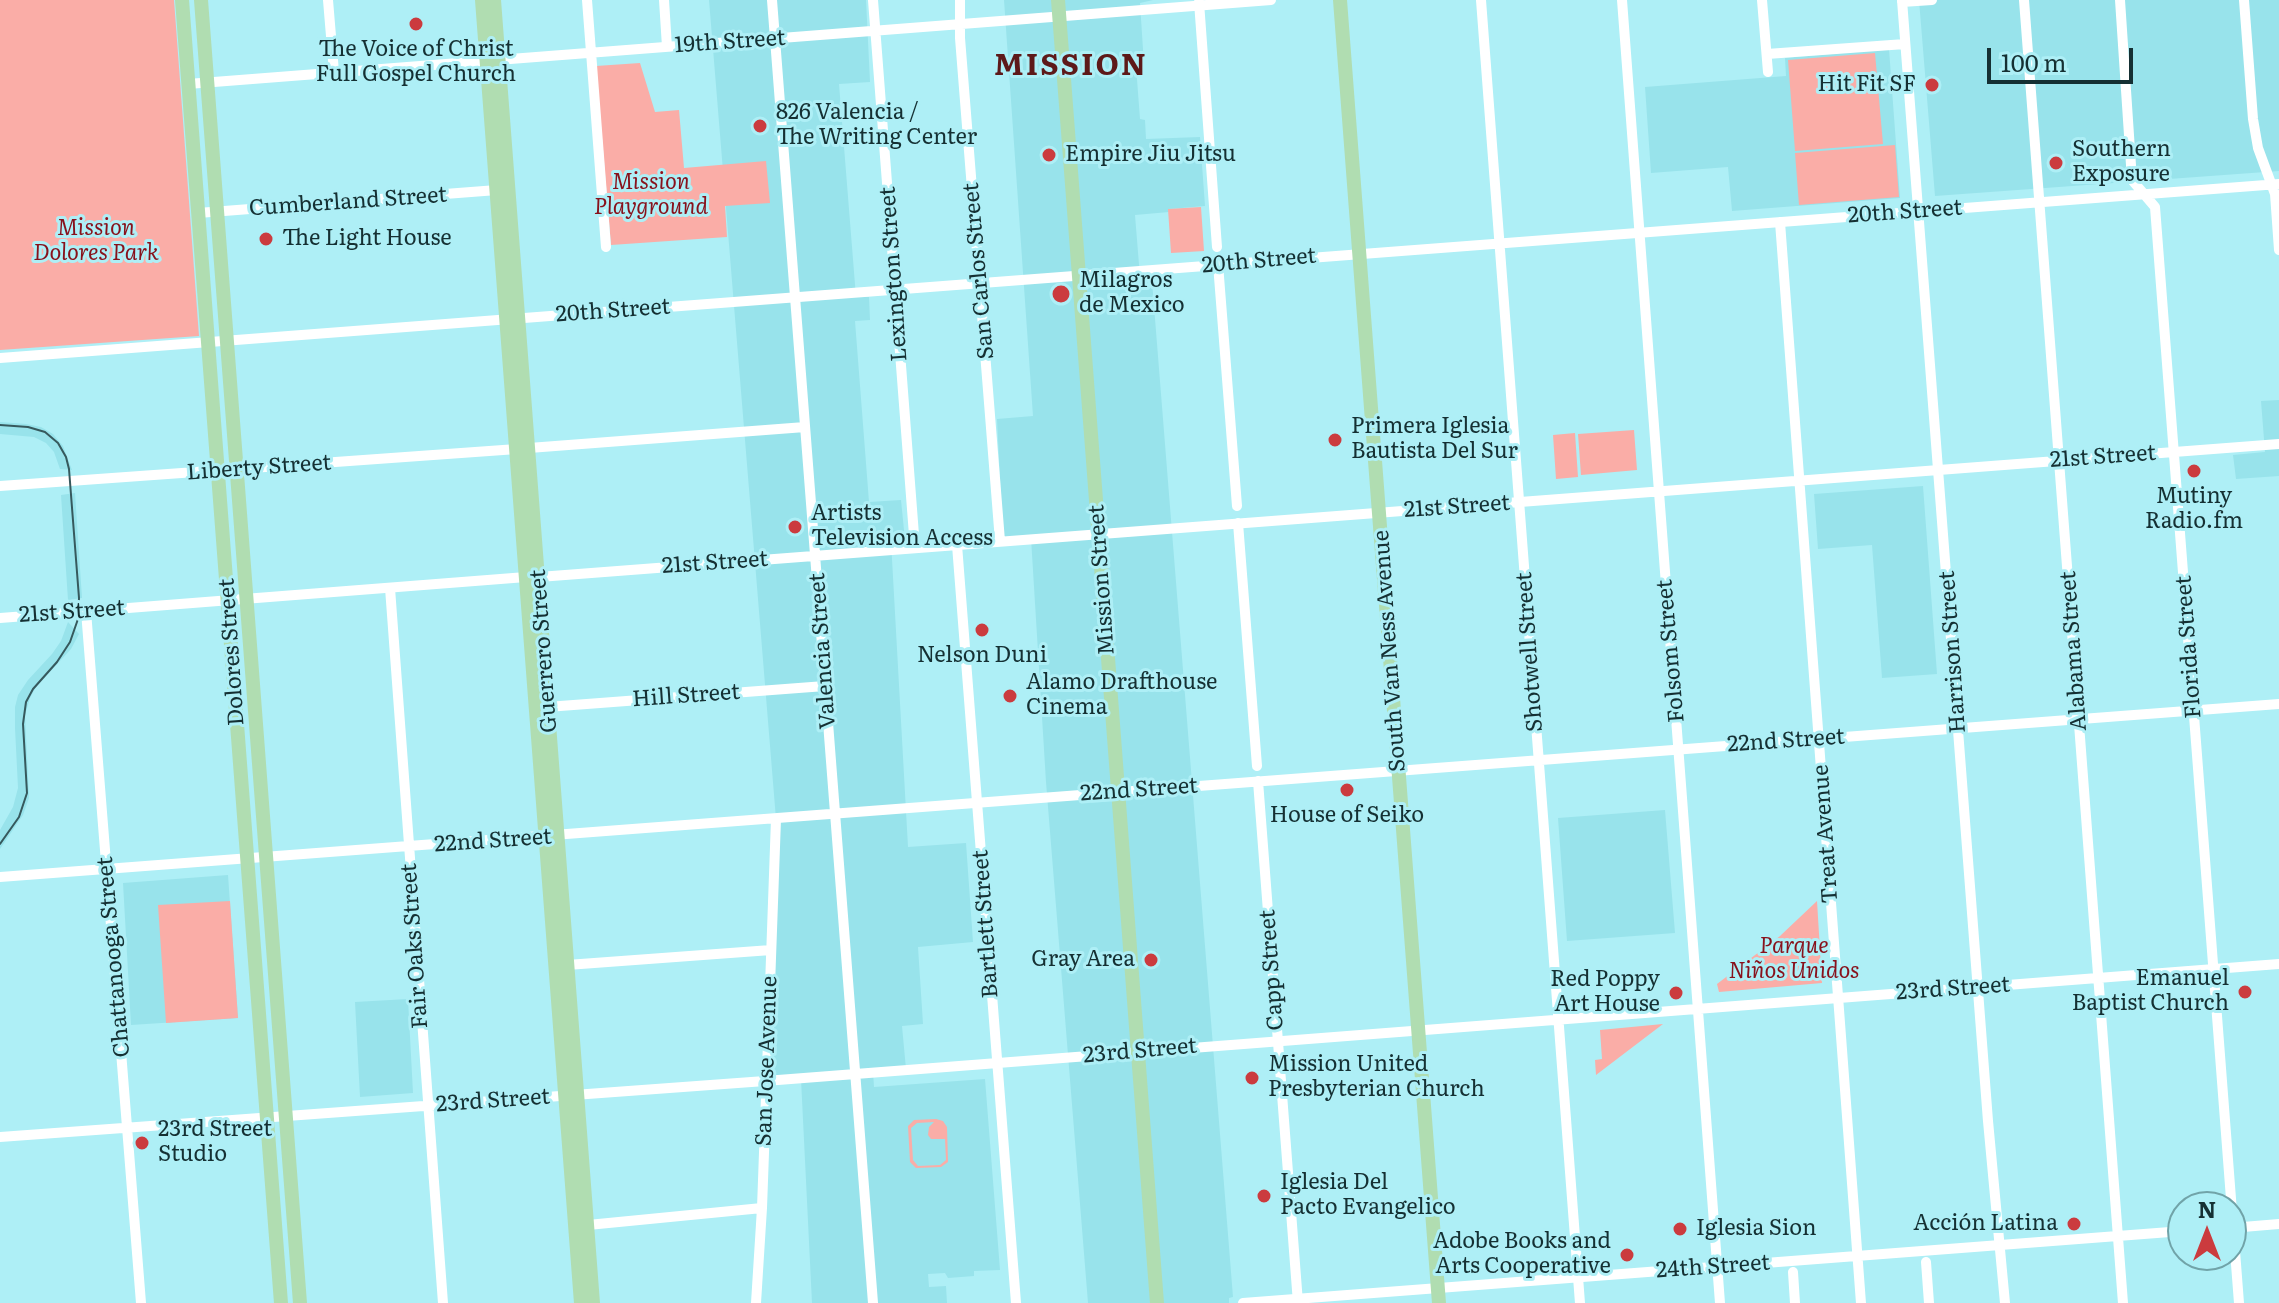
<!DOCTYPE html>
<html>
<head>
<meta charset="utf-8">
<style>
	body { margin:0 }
	#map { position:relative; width:2279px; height:1303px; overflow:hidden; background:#aeeff6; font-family:Literata,serif }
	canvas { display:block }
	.north { position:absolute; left:2167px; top:1191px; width:80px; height:80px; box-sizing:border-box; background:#aeeff6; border:2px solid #71a3a8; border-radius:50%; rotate:0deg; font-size:22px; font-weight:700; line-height:32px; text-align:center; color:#153033 }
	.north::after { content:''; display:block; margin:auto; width:28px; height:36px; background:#cb3b3e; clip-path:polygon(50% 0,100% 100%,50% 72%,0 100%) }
	.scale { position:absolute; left:1987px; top:48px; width:146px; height:36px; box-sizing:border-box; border:4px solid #153033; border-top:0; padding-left:10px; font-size:24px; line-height:28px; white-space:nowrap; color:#153033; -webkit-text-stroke:6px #aeeff6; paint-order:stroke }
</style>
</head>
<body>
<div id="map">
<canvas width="2279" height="1303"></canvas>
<div class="north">N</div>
<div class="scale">100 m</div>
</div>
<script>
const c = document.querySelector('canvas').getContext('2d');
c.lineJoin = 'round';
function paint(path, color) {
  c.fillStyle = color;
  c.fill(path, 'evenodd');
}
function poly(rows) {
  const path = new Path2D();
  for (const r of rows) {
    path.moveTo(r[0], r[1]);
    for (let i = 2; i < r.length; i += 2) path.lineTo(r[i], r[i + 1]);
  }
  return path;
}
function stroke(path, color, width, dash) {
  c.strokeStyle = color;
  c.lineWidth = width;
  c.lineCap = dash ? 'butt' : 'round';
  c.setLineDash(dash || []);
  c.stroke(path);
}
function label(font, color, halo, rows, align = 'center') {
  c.font = font + ' Literata,serif';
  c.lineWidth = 6;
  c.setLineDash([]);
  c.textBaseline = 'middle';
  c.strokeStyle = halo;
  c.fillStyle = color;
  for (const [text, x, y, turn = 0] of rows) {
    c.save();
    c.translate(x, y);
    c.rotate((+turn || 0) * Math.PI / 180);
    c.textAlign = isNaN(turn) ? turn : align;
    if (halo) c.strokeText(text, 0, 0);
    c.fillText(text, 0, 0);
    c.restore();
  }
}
paint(poly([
	[709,0,866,0,870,82,839,84,856,297,869,297,870,320,855,321,869,502,901,500,905,540,891,541,908,847,966,843,973,942,918,947,923,1024,902,1026,906,1069,873,1072,874,1087,985,1079,1000,1270,974,1271,974,1276,948,1278,945,1273,928,1274,929,1287,946,1286,947,1303,812,1303,801,1079,765,1081,776,819],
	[1004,0,1153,0,1140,3,1144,65,1136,66,1140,119,1145,120,1146,139,1200,137,1205,206,1169,209,1169,212,1135,215,1140,277,1152,277,1152,281,1233,1297,1229,1298,1229,1303,1088,1303,1046,782,1031,538,1003,538,997,419,1033,416],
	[1919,0,2279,0,2279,171,1935,196],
	[1889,49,1900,198,1732,211,1728,167,1651,173,1645,87,1786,76,1785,58],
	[2279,400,2279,476,2236,479,2233,455,2265,452,2261,401],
	[0,422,26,424,41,427,53,434,63,446,72,470,60,469,54,452,46,443,34,437,0,434],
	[1923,486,1937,674,1882,678,1872,545,1818,549,1814,494],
	[75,493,82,598,68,600,61,495],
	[68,622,79,634,71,649,36,687,30,698,25,715,29,798,23,815,0,849,0,830,13,807,18,788,15,728,15,707,18,695,28,680,52,654,61,641],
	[1665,810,1675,933,1567,941,1558,818],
	[228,875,238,1018,131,1025,123,883],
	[408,999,413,1093,360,1097,355,1002]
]), '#98e3eb');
paint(poly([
	[0,0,174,0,199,336,0,350],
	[1875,53,1883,144,1795,151,1788,60],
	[640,63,655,112,679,110,684,168,766,161,770,203,725,206,727,237,611,245,596,66],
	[1895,145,1899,197,1799,205,1795,153],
	[1201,207,1204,251,1171,253,1168,209],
	[1634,430,1637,470,1581,475,1578,434],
	[1575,433,1578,477,1556,479,1553,435],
	[230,901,238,1018,166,1023,158,905],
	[1817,901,1822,983,1719,992,1717,984,1780,936],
	[1663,1024,1596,1075,1595,1060,1602,1059,1600,1030],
	[936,1119,943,1121,947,1127,948,1162,941,1167,916,1168,910,1162,908,1126,914,1120],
	[934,1122,929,1127,928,1135,931,1139,945,1139,946,1160,940,1165,918,1166,913,1160,911,1128,917,1123]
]), '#faada7');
stroke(poly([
	[328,0,334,72],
	[587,0,606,247],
	[664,0,667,47],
	[772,0,873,1303],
	[873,0,915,548],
	[960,0,960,38,1000,541],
	[1481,0,1580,1303],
	[1622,0,1720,1303],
	[1762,0,1768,72],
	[1902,0,1988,1121,2005,1303],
	[2024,0,2123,1303],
	[2120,0,2132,180,2155,207,2239,1303],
	[2244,0,2253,119,2258,148,2275,194,2279,250],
	[1199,2,1217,247],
	[1902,2,1932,0],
	[1767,54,1905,44],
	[188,84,1271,0],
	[198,213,497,190],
	[1780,222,1861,1303],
	[1218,264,1237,506],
	[0,358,2279,184],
	[529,448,805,427],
	[0,486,517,449],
	[1238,523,1257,766],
	[957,545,1016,1303],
	[539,577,2279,444],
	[390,588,443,1303],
	[86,611,141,1303],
	[0,618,526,577],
	[547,707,825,686],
	[1258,781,1298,1303],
	[0,877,2279,704],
	[567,965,771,950],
	[0,1137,765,1081,2279,964],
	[588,1225,762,1208],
	[2231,1228,2279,1224],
	[1926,1262,1929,1303],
	[1793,1272,1795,1303],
	[756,1303,762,1208,776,819],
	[1243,1303,2183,1231]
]), '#fff', 10);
stroke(poly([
	[182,0,281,1303],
	[201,0,300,1303],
	[482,0,581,1303],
	[494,0,593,1303],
	[1058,0,1157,1303],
	[1340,0,1439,1303]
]), '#b0ddb1', 14);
stroke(poly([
	[0,425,28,427,45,432,58,443,66,457,69,469,79,598,78,619,70,642,57,662,33,689,26,702,23,724,27,793,19,817,0,844]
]), '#36595d', 2);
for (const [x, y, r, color] of [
	[416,24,8,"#cb3b3e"],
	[1932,85,8,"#cb3b3e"],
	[760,126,8,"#cb3b3e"],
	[1049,155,8,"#cb3b3e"],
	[2056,163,8,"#cb3b3e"],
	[266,239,8,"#cb3b3e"],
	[1061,294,10,"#cb3b3e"],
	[1335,440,8,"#cb3b3e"],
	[2194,471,8,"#cb3b3e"],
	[795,527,8,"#cb3b3e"],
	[982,630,8,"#cb3b3e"],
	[1010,696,8,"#cb3b3e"],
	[1347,790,8,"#cb3b3e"],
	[1151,960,8,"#cb3b3e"],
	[2245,992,8,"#cb3b3e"],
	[1676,993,8,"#cb3b3e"],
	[1252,1078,8,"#cb3b3e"],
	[142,1143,8,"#cb3b3e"],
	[1264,1196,8,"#cb3b3e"],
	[2074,1224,8,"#cb3b3e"],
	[1680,1229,8,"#cb3b3e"],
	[1627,1255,8,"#cb3b3e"]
]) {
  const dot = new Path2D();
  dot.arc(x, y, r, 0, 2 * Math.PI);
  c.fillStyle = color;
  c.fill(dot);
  stroke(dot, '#aeeff6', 3);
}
label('22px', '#153033', '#aeeff6', [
	["19th Street",730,42,-4],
	["Cumberland Street",348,202,-4],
	["20th Street",1905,212,-4],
	["20th Street",1259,261,-5],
	["San Carlos Street",979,271,-95],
	["Lexington Street",894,274,-94],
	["20th Street",613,311,-4],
	["21st Street",2103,457,-4],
	["Liberty Street",259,468,-4],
	["21st Street",1457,507,-4],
	["21st Street",715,563,-4],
	["Mission Street",1102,580,-94],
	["21st Street",72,612,-4],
	["Florida Street",2189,647,-94],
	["Guerrero Street",544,651,-94],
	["Valencia Street",823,651,-94],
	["South Van Ness Avenue",1390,651,-94],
	["Folsom Street",1671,651,-95],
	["Alabama Street",2074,651,-94],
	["Dolores Street",232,652,-94],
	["Shotwell Street",1530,652,-94],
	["Harrison Street",1953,652,-94],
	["Hill Street",686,696,-4],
	["22nd Street",1786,741,-4],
	["22nd Street",1139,790,-4],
	["Treat Avenue",1826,834,-94],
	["22nd Street",493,841,-4],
	["Bartlett Street",986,924,-94],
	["Fair Oaks Street",415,946,-94],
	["Chattanooga Street",114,957,-95],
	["Capp Street",1272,970,-94],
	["23rd Street",1953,989,-4],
	["23rd Street",1140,1051,-5],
	["San Jose Avenue",767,1061,-88],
	["23rd Street",493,1101,-4],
	["24th Street",1713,1267,-4]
]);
label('22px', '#153033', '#aeeff6', [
	["The Voice of Christ",416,50,"center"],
	["Full Gospel Church",416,75,"center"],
	["Hit Fit SF",1916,85,"right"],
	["826 Valencia /",776,113],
	["The Writing Center",776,138],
	["Southern",2072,150],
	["Exposure",2072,175],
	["Empire Jiu Jitsu",1065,155],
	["The Light House",282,239],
	["Milagros",1079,281],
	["de Mexico",1079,306],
	["Primera Iglesia",1351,427],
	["Bautista Del Sur",1351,452],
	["Mutiny",2194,497,"center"],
	["Radio.fm",2194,522,"center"],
	["Artists",811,514],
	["Television Access",811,539],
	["Nelson Duni",982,656,"center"],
	["Alamo Drafthouse",1026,683],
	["Cinema",1026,708],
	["House of Seiko",1347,816,"center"],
	["Gray Area",1135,960,"right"],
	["Emanuel",2229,979,"right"],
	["Baptist Church",2229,1004,"right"],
	["Red Poppy",1660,980,"right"],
	["Art House",1660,1005,"right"],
	["Mission United",1268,1065],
	["Presbyterian Church",1268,1090],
	["23rd Street",158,1130],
	["Studio",158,1155],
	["Iglesia Del",1280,1183],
	["Pacto Evangelico",1280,1208],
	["Acción Latina",2058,1224,"right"],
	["Iglesia Sion",1696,1229],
	["Adobe Books and",1611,1242,"right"],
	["Arts Cooperative",1611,1267,"right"]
], 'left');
label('italic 22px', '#88111b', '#aeeff6', [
	["Mission",651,183],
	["Playground",651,208],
	["Mission",96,229],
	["Dolores Park",96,254],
	["Parque",1794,947],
	["Niños Unidos",1794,972]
]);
c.letterSpacing = '2px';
label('bold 30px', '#5d1919', '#aeeff6', [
	["MISSION",1071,66]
]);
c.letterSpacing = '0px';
</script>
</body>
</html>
